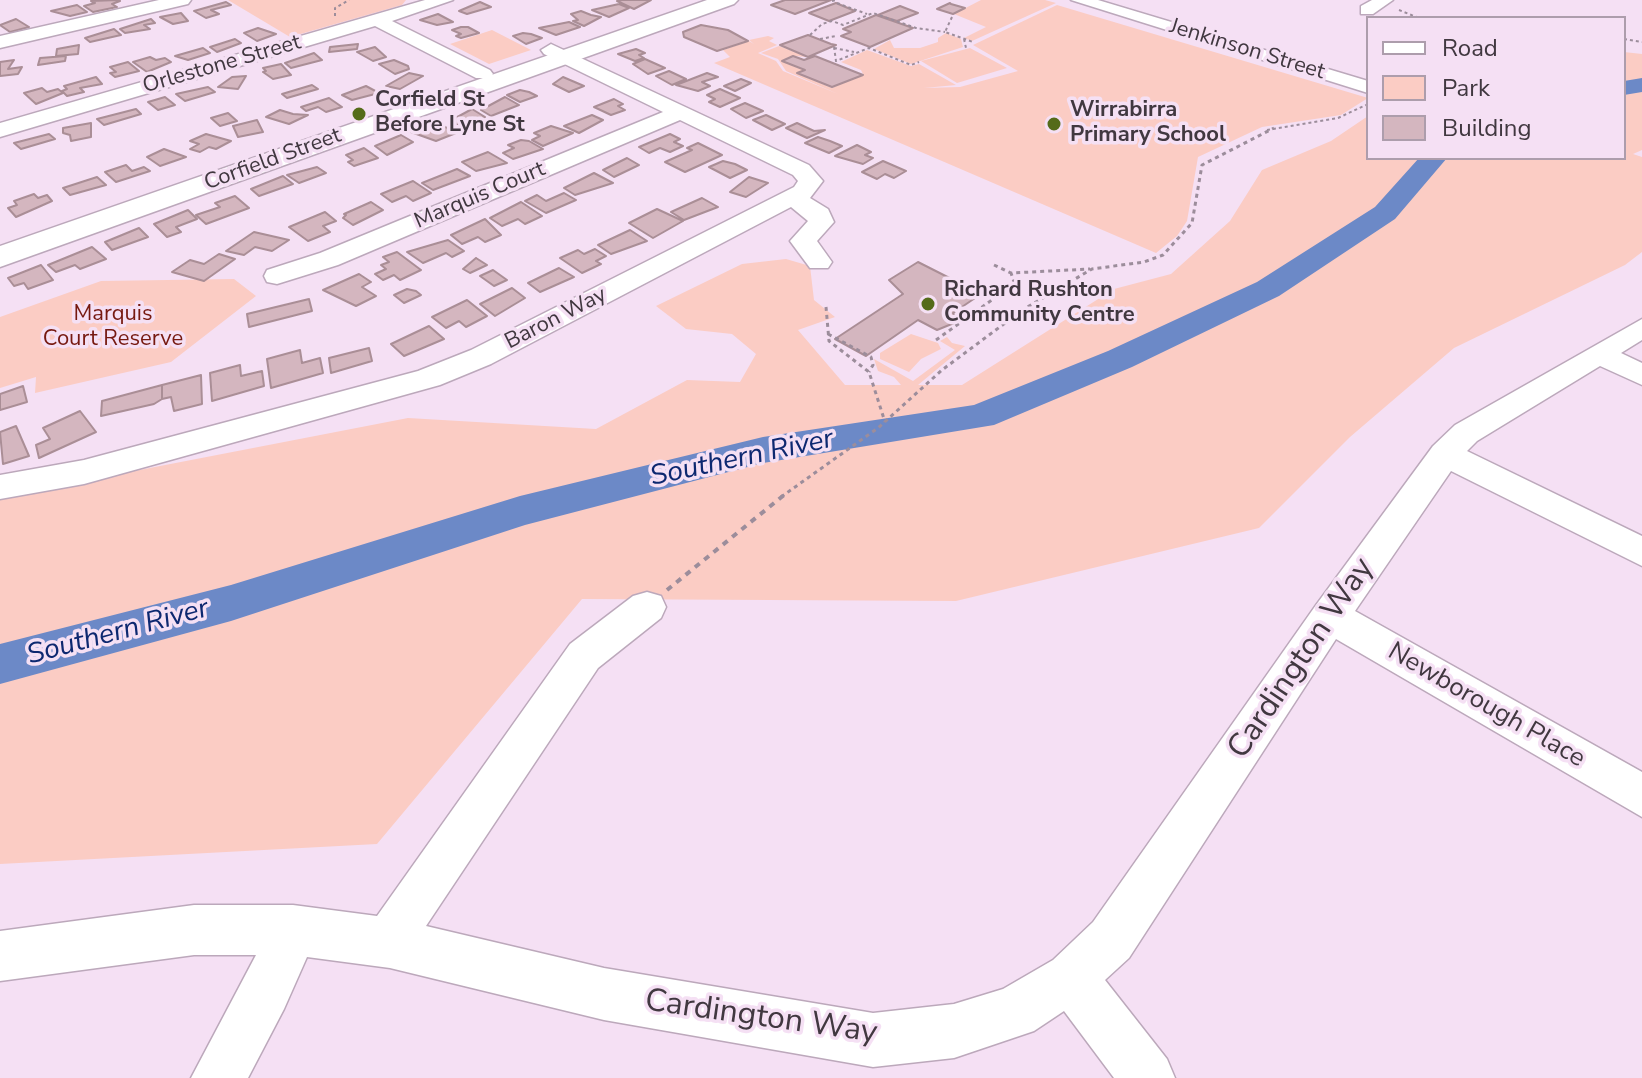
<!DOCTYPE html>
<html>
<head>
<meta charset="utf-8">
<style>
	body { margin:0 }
	#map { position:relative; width:1642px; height:1078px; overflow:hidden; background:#f5e0f4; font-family:"Nunito Sans",sans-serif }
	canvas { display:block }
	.legend { position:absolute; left:1366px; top:16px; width:260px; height:144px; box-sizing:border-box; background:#f5e0f4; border:2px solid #ad9dac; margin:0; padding:10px 14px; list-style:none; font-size:24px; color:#413840 }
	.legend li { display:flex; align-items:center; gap:16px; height:40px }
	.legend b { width:40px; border:2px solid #ad9dac }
</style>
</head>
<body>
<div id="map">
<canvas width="1642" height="1078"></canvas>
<ul class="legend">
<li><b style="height:10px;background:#fff"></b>Road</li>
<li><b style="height:22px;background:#fbccc4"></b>Park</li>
<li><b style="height:22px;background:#d4b6bf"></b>Building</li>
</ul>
</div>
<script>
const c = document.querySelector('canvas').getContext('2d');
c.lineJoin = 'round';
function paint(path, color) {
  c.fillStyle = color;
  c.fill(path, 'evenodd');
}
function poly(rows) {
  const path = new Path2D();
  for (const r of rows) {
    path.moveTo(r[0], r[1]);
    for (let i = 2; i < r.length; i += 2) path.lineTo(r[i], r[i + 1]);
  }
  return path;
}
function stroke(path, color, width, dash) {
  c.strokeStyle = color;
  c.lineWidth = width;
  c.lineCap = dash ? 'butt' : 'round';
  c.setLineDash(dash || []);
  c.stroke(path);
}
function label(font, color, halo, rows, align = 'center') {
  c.font = font + ' "Nunito Sans",sans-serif';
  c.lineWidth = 7;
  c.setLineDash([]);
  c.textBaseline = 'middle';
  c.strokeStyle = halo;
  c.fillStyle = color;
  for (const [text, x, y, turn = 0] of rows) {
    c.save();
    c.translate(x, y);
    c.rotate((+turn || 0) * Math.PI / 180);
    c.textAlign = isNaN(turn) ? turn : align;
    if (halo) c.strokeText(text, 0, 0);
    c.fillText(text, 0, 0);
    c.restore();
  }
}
paint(poly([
	[228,0,406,0,402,5,290,37],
	[981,0,1045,0,1056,3,972,41,964,38,986,27,954,14],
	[1057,5,1368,98,1341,115,1262,127,1198,157,1187,221,1177,236,1156,253,714,63,730,57,723,50,749,41,754,44,749,40,768,36,774,38,769,41,777,45,758,53,776,61,783,71,838,94,786,71,778,59,761,53,779,46,808,57,794,56,782,61,803,70,798,74,832,88,863,74,861,70,841,62,867,50,911,66,919,64,956,85,924,88,960,87,1018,71,973,45],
	[492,30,531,50,489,64,450,44],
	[946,33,961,39,963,47,911,64,874,49,890,40,894,48,920,48,938,42,938,38],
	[970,48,1007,68,957,83,921,61],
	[1624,52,1642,54,1642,150,1633,154,1642,157,1642,252,1625,265,1454,348,1350,437,1259,528,956,601,582,599,377,844,0,864,0,497,408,418,596,429,687,380,740,382,756,354,732,334,686,329,656,306,742,264,786,259,810,266,814,300,835,317,798,330,845,385,901,385,894,377,878,371,874,359,913,381,955,350,940,341,947,337,952,343,965,346,918,385,962,385,1114,289,1171,274,1230,221,1262,170,1331,141,1368,116,1368,158,1624,158],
	[234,279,256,296,171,362,35,393,36,377,0,388,0,317,101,281],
	[911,334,938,343,941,349,921,359,909,372,880,359,880,353]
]), '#fbccc4');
paint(poly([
	[1642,78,1642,92,1624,95,1624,81,1642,78],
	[1419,158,1447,158,1395,219,1279,296,1132,367,994,425,763,463,525,525,231,621,0,684,0,644,231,585,520,496,763,437,974,405,1108,351,1257,282,1375,207,1419,158]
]), '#6c89c7');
const building = poly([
	[651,0,634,9,617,1,622,0,651,0],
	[785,0,831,0,795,14,771,5,785,0],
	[91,1,118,0,120,1,112,4,117,7,93,12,84,6,95,3,91,1],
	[226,2,231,5,211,10,219,14,206,18,194,11,226,2],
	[480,2,491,7,467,14,459,11,480,2],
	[836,3,855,11,829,21,809,13,836,3],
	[950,3,951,4,965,8,953,14,937,9,950,3],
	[619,4,629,8,609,17,592,10,619,4],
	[77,5,87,12,70,16,51,11,77,5],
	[900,6,918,13,897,21,878,15,900,6],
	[581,11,591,15,601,17,584,26,573,21,578,20,571,14,581,11],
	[181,13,188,21,173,24,160,17,181,13],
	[438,14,453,22,437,25,420,20,438,14],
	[876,15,913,28,870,47,841,36,851,32,843,29,876,15],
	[16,19,29,27,10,32,0,25,16,19],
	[151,19,155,23,144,25,150,29,125,33,120,29,151,19],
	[569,22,580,27,556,35,539,28,569,22],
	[701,25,728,30,748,41,717,51,684,37,683,32,701,25],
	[461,27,468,27,479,33,461,38,456,36,461,34,452,30,461,27],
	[258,28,276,34,257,41,244,33,258,28],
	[114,29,121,35,90,42,85,38,114,29],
	[523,33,531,34,542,38,526,44,513,36,523,33],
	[808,35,831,44,836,45,808,57,780,45,808,35],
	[235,39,241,43,217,52,210,47,235,39],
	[358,44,357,49,329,52,330,47,358,44],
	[79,45,78,54,56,56,57,49,79,45],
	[375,47,386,57,373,61,357,52,375,47],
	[203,48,210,53,188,60,175,56,203,48],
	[636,49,645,53,639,55,644,58,635,61,618,54,636,49],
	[314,53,322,60,291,68,285,63,314,53],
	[66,56,65,61,38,65,40,58,66,56],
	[793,56,804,60,815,56,863,75,832,87,797,73,805,70,782,61,793,56],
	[150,57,156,60,165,58,171,62,147,72,133,62,150,57],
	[645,59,665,68,648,74,633,64,645,59],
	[14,60,8,69,22,67,18,74,0,76,0,62,14,60],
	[394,60,408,66,409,69,395,74,379,64,394,60],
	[128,62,139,71,115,77,110,73,116,72,110,67,128,62],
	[281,64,291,75,273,79,263,72,266,71,263,68,281,64],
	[669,71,686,79,672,85,656,76,669,71],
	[409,73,423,76,400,89,386,86,409,73],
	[707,73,718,77,702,82,710,86,698,91,676,85,707,73],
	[246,76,238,89,218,87,232,77,246,76],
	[96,77,102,84,80,88,84,92,67,96,62,91,67,89,64,86,96,77],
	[563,77,584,86,569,92,553,84,563,77],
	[741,79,751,83,735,91,724,86,741,79],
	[312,85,318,89,287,98,282,94,312,85],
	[366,86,379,93,352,100,342,95,366,86],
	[208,87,215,92,185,101,176,94,208,87],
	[42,88,47,92,58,89,63,93,36,104,24,93,42,88],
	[720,89,740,98,720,107,709,102,715,99,707,95,720,89],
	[520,90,529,92,537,96,520,102,507,95,520,90],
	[165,97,175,105,158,110,148,102,165,97],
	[505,97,519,105,491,116,481,110,505,97],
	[329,98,342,107,326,112,318,107,306,111,301,107,329,98],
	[614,99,623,104,618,106,625,110,611,115,594,107,614,99],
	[745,103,763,111,746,118,731,109,745,103],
	[136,109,141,114,104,125,97,119,136,109],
	[472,109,485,117,460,126,450,121,472,109],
	[280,110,293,114,308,115,289,124,266,117,280,110],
	[228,113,237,121,220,126,211,118,228,113],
	[592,115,603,120,579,133,564,126,592,115],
	[766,115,785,124,772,130,753,120,766,115],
	[257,120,263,132,238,137,233,126,257,120],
	[435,121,456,133,436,141,408,131,435,121],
	[91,123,91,137,71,141,70,135,63,133,63,128,91,123],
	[797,123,814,131,825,130,807,138,786,128,797,123],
	[551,126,573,133,543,146,532,140,540,136,534,133,551,126],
	[49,134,55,139,21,149,14,143,49,134],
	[206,134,231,141,216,149,209,147,200,152,190,149,199,144,190,141,206,134],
	[670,134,680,139,674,142,683,146,670,152,660,148,649,153,639,147,670,134],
	[401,135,413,142,387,155,375,146,401,135],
	[818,137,830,141,842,146,829,153,805,143,818,137],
	[521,140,529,141,543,149,513,159,503,153,514,148,508,145,521,140],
	[698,143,722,155,685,172,665,162,692,150,687,148,698,143],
	[857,145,871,152,865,155,873,158,863,164,835,156,857,145],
	[364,148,378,158,354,166,348,162,353,160,346,155,364,148],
	[164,149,186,157,160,166,147,157,164,149],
	[488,152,507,163,476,171,462,162,488,152],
	[627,158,639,165,614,177,603,170,627,158],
	[723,161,735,164,747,170,730,178,709,167,723,161],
	[883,161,906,171,894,178,885,174,877,179,862,172,883,161],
	[126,165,132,171,144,167,150,171,116,182,105,172,126,165],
	[317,167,326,173,299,183,287,175,317,167],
	[457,169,470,176,433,190,422,183,457,169],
	[594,173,613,183,575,195,564,188,594,173],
	[283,176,293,184,259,196,251,189,283,176],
	[97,177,106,185,70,195,63,188,97,177],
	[749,177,768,183,746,197,730,192,749,177],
	[413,181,431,193,413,201,406,196,392,202,381,194,413,181],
	[564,193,576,200,546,213,525,201,537,195,546,201,564,193],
	[34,194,38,198,47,195,52,201,16,217,8,208,17,205,14,201,34,194],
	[235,196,249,208,206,224,196,215,220,207,215,203,235,196],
	[702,198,718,207,684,220,671,212,702,198],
	[371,202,383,210,353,225,343,218,346,215,344,214,371,202],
	[521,202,542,216,525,224,518,219,502,226,490,218,521,202],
	[657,209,683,221,653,238,629,223,657,209],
	[188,210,197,219,176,227,181,232,167,237,154,224,188,210],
	[325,212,336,221,323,226,330,232,308,241,289,227,325,212],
	[485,219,501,235,485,242,478,237,462,244,451,235,485,219],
	[139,228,148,237,112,250,105,242,139,228],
	[630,230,647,241,611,254,598,245,630,230],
	[254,232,289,240,272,251,255,247,244,255,226,251,254,232],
	[448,240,464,251,452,257,446,253,423,263,407,252,448,240],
	[92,247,106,259,80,269,75,265,56,272,48,265,92,247],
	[595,249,606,256,596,261,601,264,582,273,560,258,578,250,584,254,595,249],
	[397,252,421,270,400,280,394,275,383,280,375,274,386,269,381,265,389,262,383,257,397,252],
	[219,254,235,259,204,281,172,272,190,260,204,264,219,254],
	[476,258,487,265,470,273,463,269,476,258],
	[918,262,981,294,953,313,959,321,937,330,918,320,866,356,835,339,903,294,889,280,918,262],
	[41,265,53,280,28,289,24,283,14,286,8,278,41,265],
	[559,268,574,277,540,292,528,283,559,268],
	[493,270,507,280,494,286,480,276,493,270],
	[359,274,371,282,362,287,376,296,356,306,323,290,359,274],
	[512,288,525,298,495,316,480,304,512,288],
	[407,289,416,291,421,295,404,303,394,295,407,289],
	[309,299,312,311,249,327,247,314,309,299],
	[467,300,487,316,466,327,459,321,446,328,432,317,467,300],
	[429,326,444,339,404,356,391,344,429,326],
	[369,348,372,361,331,373,329,358,369,348],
	[300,350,302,363,320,358,323,373,271,388,267,359,300,350],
	[240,365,241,376,262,371,264,386,212,401,210,373,240,365],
	[201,375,202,404,174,411,171,397,162,399,162,385,201,375],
	[162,385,162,399,154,404,101,416,102,401,162,385],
	[23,386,27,402,0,410,0,394,23,386],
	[80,411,96,432,39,458,36,445,50,439,43,428,80,411],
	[16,426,29,456,3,464,0,432,16,426]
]);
paint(building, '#d4b6bf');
stroke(building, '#aa8e96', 2);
const minor = poly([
	[159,0,191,0,188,4,0,48,0,36,159,0],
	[425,0,453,0,392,21,490,70,493,74,490,78,476,78,375,26,0,137,0,123,425,0],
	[1071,0,1098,0,1368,81,1368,93,1071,0],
	[1372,0,1393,0,1373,14,1361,14,1361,6,1372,0],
	[551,44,809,165,823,181,810,198,828,209,834,222,817,241,832,262,828,268,810,268,790,241,808,221,791,207,491,364,440,385,84,484,0,499,0,475,84,460,418,371,471,350,794,187,798,181,793,175,680,120,338,265,277,284,267,282,264,276,267,270,320,253,663,112,544,54,541,50,551,44],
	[1642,319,1642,340,1621,353,1642,363,1642,385,1600,366,1477,441,1467,451,1642,536,1642,566,1451,471,1355,611,1642,772,1642,817,1336,639,1129,958,1105,980,1167,1059,1175,1078,1114,1078,1064,1011,1034,1031,954,1058,873,1067,604,1020,390,968,307,957,284,1009,248,1078,191,1078,256,955,194,955,0,981,0,931,194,905,293,905,377,916,570,644,633,596,647,592,661,596,666,607,661,618,598,668,426,926,604,968,873,1013,954,1004,1003,989,1053,960,1093,922,1316,605,1433,446,1455,425,1642,319]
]);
const major = poly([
	[707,0,738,0,734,4,0,267,0,246,707,0]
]);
stroke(minor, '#bca8bb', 3);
stroke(major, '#bca8bb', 3);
stroke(poly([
	[832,1,836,0],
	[837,3,867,14],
	[1399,10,1419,18],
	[335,16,335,8,349,0],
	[952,17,945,32,973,42],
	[810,35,822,24,832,21,843,25,873,13,916,28,945,32],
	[820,39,836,36],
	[964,39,966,48],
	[1624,39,1642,42],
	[834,47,836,61,869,48,911,65,919,62],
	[834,48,854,52],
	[1267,130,1338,118,1366,105]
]), '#9c8d9b', 2, [3, 3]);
stroke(poly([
	[994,265,1011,273,1090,269],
	[826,307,829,341,869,372,885,422],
	[828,334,871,357,873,365,869,372],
	[936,340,1010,287,1014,282,1011,273],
	[781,497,878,428,942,370,1024,309,1092,269,1144,262,1163,255,1192,223,1202,165,1274,128]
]), '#9c8d9b', 3, [4, 4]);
stroke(poly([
	[667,590,784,495]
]), '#9c8d9b', 4, [6, 6]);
paint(minor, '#fff');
paint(major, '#fff');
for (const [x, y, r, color] of [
	[359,114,8,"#556b1a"],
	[1054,124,8,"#556b1a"],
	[928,304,8,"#556b1a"]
]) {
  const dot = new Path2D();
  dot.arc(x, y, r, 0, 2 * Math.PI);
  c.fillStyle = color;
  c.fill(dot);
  stroke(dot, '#f5e0f4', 3);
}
label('22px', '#413840', '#f5e0f4', [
	["Jenkinson Street",1247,50,17],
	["Orlestone Street",222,65,-16],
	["Corfield Street",273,160,-20],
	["Marquis Court",480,196,-23],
	["Baron Way",556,319,-27]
]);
label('bold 22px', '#413840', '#f5e0f4', [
	["Corfield St",375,101],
	["Before Lyne St",375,126],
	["Wirrabirra",1070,111],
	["Primary School",1070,136],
	["Richard Rushton",944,291],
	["Community Centre",944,316]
], 'left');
label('22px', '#761910', '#f5e0f4', [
	["Marquis",113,315],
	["Court Reserve",113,340]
]);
label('26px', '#413840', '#f5e0f4', [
	["Newborough Place",1486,706,30]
]);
label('italic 28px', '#0d2870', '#f5e0f4', [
	["Southern River",742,459,-12],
	["Southern River",118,633,-15]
]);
label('32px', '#413840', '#f5e0f4', [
	["Cardington Way",1302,659,-56],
	["Cardington Way",761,1018,8]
]);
</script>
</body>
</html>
